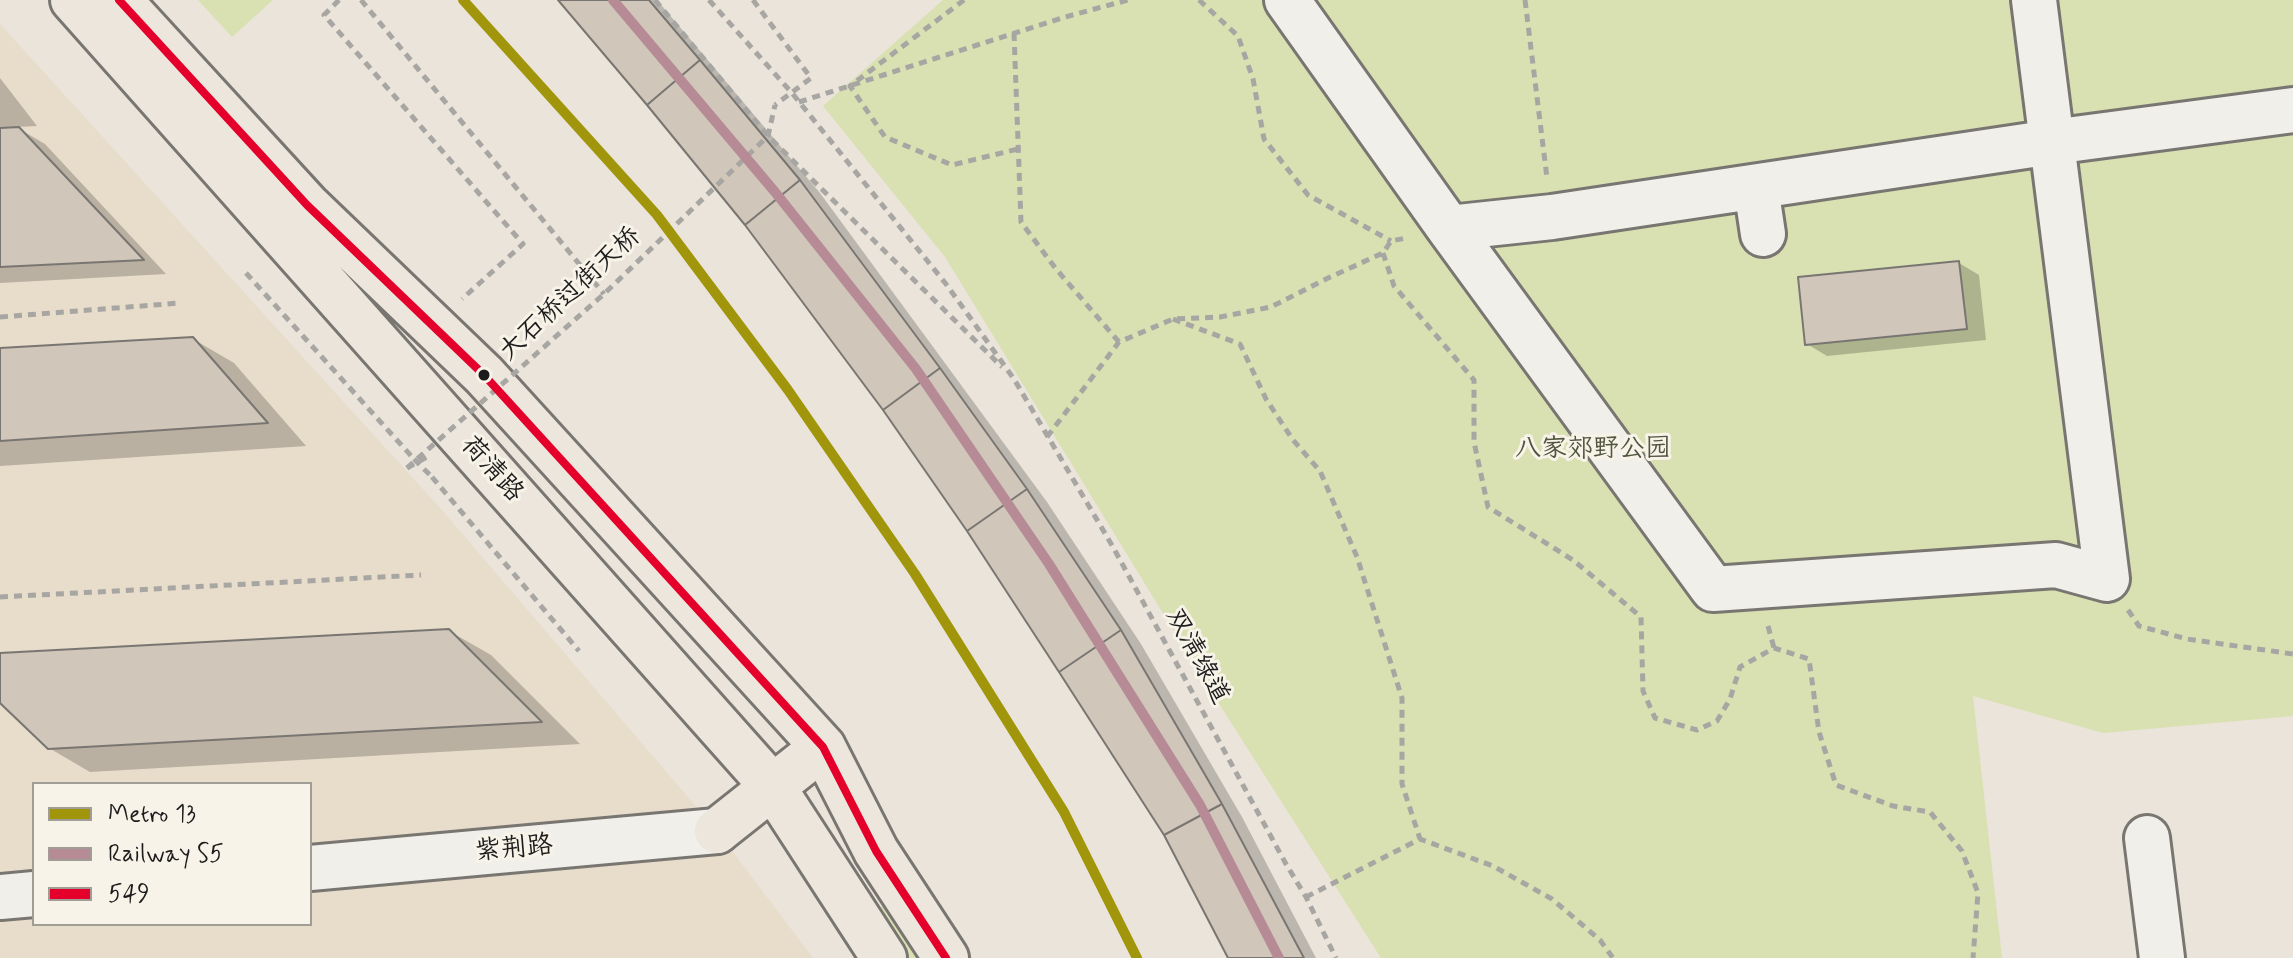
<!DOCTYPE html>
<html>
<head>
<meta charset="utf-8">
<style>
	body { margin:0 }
	#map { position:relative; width:2293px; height:958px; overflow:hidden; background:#eae4da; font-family:Mynerve,sans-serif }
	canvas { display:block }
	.legend { position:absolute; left:32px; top:782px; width:280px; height:144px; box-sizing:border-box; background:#f7f3e8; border:2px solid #9f9d96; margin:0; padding:10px 14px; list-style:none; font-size:24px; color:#1c1c1c }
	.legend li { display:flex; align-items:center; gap:16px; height:40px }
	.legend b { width:40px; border:2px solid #9f9d96 }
</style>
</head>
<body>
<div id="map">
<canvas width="2293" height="958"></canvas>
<ul class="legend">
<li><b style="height:10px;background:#a1960b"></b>Metro 13</li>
<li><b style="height:10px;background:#b78b96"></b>Railway S5</li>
<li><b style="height:10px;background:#e4002b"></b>549</li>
</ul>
</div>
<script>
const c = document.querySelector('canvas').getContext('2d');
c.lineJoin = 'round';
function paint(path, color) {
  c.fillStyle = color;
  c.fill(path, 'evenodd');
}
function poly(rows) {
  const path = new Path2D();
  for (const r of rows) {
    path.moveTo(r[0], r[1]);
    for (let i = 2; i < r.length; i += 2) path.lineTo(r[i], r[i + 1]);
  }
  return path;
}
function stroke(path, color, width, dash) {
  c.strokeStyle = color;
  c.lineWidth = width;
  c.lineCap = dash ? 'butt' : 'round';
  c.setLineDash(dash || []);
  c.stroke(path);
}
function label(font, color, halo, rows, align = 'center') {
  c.font = font + ' Mynerve,"LXGW WenKai TC",sans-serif';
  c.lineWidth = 6;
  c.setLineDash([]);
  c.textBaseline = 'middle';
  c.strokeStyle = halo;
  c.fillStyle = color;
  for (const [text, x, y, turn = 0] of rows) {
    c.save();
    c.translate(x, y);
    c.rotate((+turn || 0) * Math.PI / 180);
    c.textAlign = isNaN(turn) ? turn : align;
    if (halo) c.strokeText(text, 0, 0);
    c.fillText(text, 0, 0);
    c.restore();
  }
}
paint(poly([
	[0,24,441,509,717,831,813,958,0,958],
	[34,784,310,784,310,924,34,924]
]), '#e8dcca');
paint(poly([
	[198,0,273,0,232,37],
	[943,0,2293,0,2293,716,2103,733,1973,696,2002,958,1381,958,1202,677,945,257,823,106],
	[885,906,919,958,888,958,872,909]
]), '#d9e0b1');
paint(poly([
	[561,0,657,0,820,193,1047,502,1141,644,1242,817,1316,958,1230,958,1166,834,969,530,885,409,747,224],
	[0,78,37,126,16,127,45,144,166,274,0,283],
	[1959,263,1979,275,1986,340,1827,356,1807,344],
	[193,339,234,363,306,446,0,466,0,350],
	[449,631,491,655,580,744,90,772,49,748,0,700,0,655]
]), '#0003');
const building = poly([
	[558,0,649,0,700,60,647,105,558,0],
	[700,60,800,180,745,225,647,105,700,60],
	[19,127,144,260,0,267,0,128,19,127],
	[800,180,940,368,883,410,745,225,800,180],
	[1959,261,1967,329,1805,345,1798,277,1959,261],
	[193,337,268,423,0,441,0,348,193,337],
	[940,368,1027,489,967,531,883,410,940,368],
	[1027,489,1121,630,1059,672,967,531,1027,489],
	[449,629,542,722,48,749,0,703,0,653,449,629],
	[1121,630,1222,804,1164,835,1059,672,1121,630],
	[1222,804,1304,958,1228,958,1164,835,1222,804]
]);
paint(building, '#d0c6ba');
stroke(building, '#797672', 2);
const minor = poly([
	[1287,0,1449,228,1552,217,2052,142,2293,110],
	[1756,187,1763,234],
	[1449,228,1713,589,2056,565,2107,579,2034,0],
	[2147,838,2162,958],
	[310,868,717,831],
	[0,897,34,894]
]);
const major = poly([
	[73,0,773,787,884,958],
	[119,0,307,205,484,375,823,747,876,851,946,958],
	[717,831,823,747]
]);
stroke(minor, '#797672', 50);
stroke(major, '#797672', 50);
stroke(poly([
	[339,0,324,15,523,244,462,299],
	[361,0,604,294],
	[655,0,768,136,1002,367],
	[709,0,792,93,946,284,1014,379,1113,547,1286,864,1306,897,1336,958],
	[753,0,811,78,775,105],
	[964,0,850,86,885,137,952,165,1018,149],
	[1199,0,1238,36,1253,79,1264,139,1308,195,1391,241],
	[1525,0,1547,178],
	[1014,33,1021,222,1056,269,1119,342],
	[799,102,1065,17,1128,0],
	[1383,253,1394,286,1474,380,1474,442,1488,507,1573,560,1641,617,1643,691,1655,718,1697,730,1717,721,1730,699,1740,667,1774,648,1809,659,1819,732,1836,785,1893,806,1930,812,1962,851,1978,893,1973,958],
	[246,273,414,459],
	[0,317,180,303],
	[1173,319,1240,344,1266,399,1293,440,1320,471,1357,557,1402,698,1402,784,1420,839],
	[1047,437,1119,342,1173,319,1220,317,1271,307,1328,278,1383,253,1391,241,1406,238],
	[407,468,427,457],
	[432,477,579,651],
	[0,597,421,575],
	[2128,610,2139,626,2187,639,2293,654],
	[1768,626,1774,648],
	[1306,897,1420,839,1493,866,1552,899,1600,940,1613,958]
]), '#a8a6a3', 5, [8, 6]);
stroke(minor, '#f1efea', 44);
stroke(major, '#ece6dd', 44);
stroke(poly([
	[414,459,432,477],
	[407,468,604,294,768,136,775,105]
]), '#a8a6a3', 5, [8, 6]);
stroke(poly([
	[119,0,307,205,484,375,823,747,876,851,946,958]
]), '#e4002b', 8);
stroke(poly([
	[613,0,775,192,916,369,1049,564,1200,805,1279,958]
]), '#b78b96', 10);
stroke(poly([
	[463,0,657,215,788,390,915,574,1064,812,1137,958]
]), '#a1960b', 10);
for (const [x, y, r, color] of [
	[484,375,7,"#1c1c1c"]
]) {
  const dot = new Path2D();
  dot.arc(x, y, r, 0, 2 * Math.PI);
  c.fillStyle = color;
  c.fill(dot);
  stroke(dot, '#f7f3e8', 3);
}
label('26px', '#1c1c1c', '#f7f3e8', [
	["大石桥过街天桥",571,295,-43],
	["荷清路",491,470,48],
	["双清绿道",1196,657,61],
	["紫荆路",514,850,-5]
]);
label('26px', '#51563f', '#f7f3e8', [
	["八家郊野公园",1593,451]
]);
</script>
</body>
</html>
